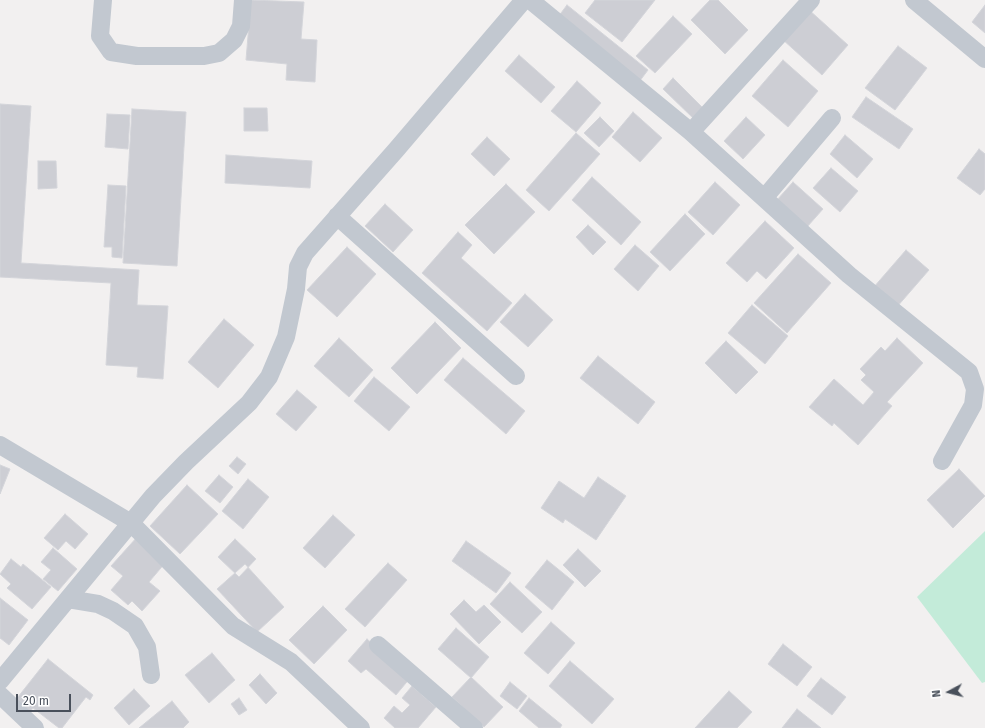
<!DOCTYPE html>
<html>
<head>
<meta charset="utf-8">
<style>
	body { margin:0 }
	#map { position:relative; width:985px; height:728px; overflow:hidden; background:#f2f0f0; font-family:"Fira Sans",sans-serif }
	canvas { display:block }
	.north { position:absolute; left:929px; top:672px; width:40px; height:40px; -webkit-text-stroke:3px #fff; paint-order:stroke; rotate:263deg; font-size:11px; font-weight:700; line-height:16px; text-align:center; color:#49505b }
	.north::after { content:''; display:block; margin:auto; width:14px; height:18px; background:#49505b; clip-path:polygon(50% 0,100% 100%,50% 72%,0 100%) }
	.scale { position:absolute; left:16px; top:694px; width:55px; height:18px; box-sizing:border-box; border:2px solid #49505b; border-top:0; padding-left:5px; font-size:12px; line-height:14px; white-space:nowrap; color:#49505b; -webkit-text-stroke:3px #fff; paint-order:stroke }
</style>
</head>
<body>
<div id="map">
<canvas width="985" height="728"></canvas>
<div class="north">N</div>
<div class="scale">20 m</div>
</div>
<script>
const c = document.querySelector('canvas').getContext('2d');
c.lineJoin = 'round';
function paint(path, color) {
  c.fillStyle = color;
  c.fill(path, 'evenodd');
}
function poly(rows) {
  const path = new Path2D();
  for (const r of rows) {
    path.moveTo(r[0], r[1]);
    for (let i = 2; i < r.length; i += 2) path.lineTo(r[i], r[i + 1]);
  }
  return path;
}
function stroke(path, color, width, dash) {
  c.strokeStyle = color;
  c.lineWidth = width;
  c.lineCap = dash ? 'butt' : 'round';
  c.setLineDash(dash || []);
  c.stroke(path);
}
paint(poly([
	[985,531,985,682,982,683,917,597]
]), '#c3ebd9');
const building = poly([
	[251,0,304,2,301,39,317,40,315,82,286,80,287,64,246,60,251,0],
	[595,0,655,0,622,42,585,13,595,0],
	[710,0,718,0,748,30,725,54,691,20,710,0],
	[567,5,648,70,639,82,558,17,567,5],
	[985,5,985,33,972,22,985,5],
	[808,9,848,45,822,75,782,39,808,9],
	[673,16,692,34,655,73,636,56,673,16],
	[898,46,927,68,895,110,865,88,898,46],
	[519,55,555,87,541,103,505,71,519,55],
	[783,60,818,91,788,127,752,96,783,60],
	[673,78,705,110,695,120,663,89,673,78],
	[577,81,601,103,576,132,551,111,577,81],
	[866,97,913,129,899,149,852,117,866,97],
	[0,104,31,106,21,263,139,270,137,305,168,306,163,379,137,377,138,367,106,365,111,283,0,277,0,104],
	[244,108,267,108,268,131,244,131,244,108],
	[132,109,186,112,177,266,123,263,132,109],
	[633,112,662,138,640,162,612,137,633,112],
	[107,114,130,115,128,149,105,147,107,114],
	[600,117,614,131,599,147,584,133,600,117],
	[746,117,765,135,743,159,724,141,746,117],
	[576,133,600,154,549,211,526,190,576,133],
	[845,135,873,159,857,178,830,154,845,135],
	[487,137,510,159,494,176,471,154,487,137],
	[979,149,985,154,985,189,980,195,957,178,979,149],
	[226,155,312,161,310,188,225,183,226,155],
	[38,161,56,161,57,188,38,189,38,161],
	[831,168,858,191,840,212,813,188,831,168],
	[592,177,641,222,621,245,572,200,592,177],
	[715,182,740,205,713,235,688,212,715,182],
	[793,182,823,209,807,227,777,200,793,182],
	[506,184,535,212,494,254,465,225,506,184],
	[108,185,126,186,122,258,112,257,112,247,104,247,108,185],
	[385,204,413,230,393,252,365,226,385,204],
	[685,214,705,234,670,271,650,252,685,214],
	[765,221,794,248,766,279,757,271,747,282,726,263,765,221],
	[588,225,606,242,593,255,576,237,588,225],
	[458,232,472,245,461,258,512,303,487,331,422,273,458,232],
	[635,245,659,266,638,291,614,269,635,245],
	[347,247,376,274,337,317,307,290,347,247],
	[906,250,929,270,896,308,873,288,906,250],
	[798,254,831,283,787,333,754,303,798,254],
	[525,294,553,320,528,347,500,322,525,294],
	[752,305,788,336,765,364,728,333,752,305],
	[224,319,254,345,218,388,188,362,224,319],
	[435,322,461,348,417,394,391,368,435,322],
	[339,338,373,370,349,397,314,366,339,338],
	[897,338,923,363,887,402,892,406,858,445,834,423,832,426,809,407,834,379,863,405,874,392,861,380,866,375,860,369,881,347,885,351,897,338],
	[726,341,758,372,736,394,705,363,726,341],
	[598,356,655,402,638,424,580,378,598,356],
	[463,358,525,411,506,434,444,380,463,358],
	[374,377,410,407,389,431,354,401,374,377],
	[297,390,317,407,296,431,276,414,297,390],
	[237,457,246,464,238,474,229,466,237,457],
	[0,465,10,469,0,494,0,465],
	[959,469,985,496,953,528,927,500,959,469],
	[219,475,233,487,220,503,205,491,219,475],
	[598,477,626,496,596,540,565,519,563,523,541,508,559,481,584,498,598,477],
	[248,479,269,497,243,529,222,511,248,479],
	[187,485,218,514,180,554,150,526,187,485],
	[65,514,88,534,75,549,66,541,58,550,44,538,65,514],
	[333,515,355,535,325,568,303,548,333,515],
	[138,536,166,562,149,582,160,591,142,611,132,601,128,605,111,590,123,576,111,566,138,536],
	[235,539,256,559,239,577,218,557,235,539],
	[466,541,511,573,496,593,452,561,466,541],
	[53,548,77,569,58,591,43,579,51,570,41,562,53,548],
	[578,549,601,571,585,587,563,565,578,549],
	[11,559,21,567,23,564,51,587,32,609,7,588,11,584,0,574,11,559],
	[547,560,574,582,552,610,525,587,547,560],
	[388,563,407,580,365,627,345,609,388,563],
	[245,564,284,607,257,632,217,589,245,564],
	[510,582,542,612,522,633,490,604,510,582],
	[0,598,28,620,9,645,0,638,0,598],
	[464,600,476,612,484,605,501,622,479,644,450,614,464,600],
	[323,606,347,630,314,664,289,640,323,606],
	[551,622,575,643,548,674,524,653,551,622],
	[456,628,489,657,471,678,438,649,456,628],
	[367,639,411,677,396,695,366,669,361,673,348,661,367,639],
	[783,644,812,667,797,686,768,664,783,644],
	[212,653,235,680,209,703,185,675,212,653],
	[48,659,93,695,90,700,86,697,62,728,59,728,33,708,28,714,14,702,48,659],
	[570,661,614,699,592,724,549,686,570,661],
	[260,674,277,693,266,704,249,685,260,674],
	[471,677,503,707,484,727,452,697,471,677],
	[821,678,846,697,832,715,807,696,821,678],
	[510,682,527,696,517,709,500,696,510,682],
	[412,686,436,707,418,728,395,728,384,718,394,706,402,713,410,705,402,698,412,686],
	[134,689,150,706,129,725,114,708,134,689],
	[729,691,752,712,737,728,695,728,729,691],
	[239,698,247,710,239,715,231,704,239,698],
	[529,698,562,725,560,728,539,728,519,711,529,698],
	[172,701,189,722,183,728,139,728,172,701],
	[797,709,821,728,782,728,797,709]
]);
paint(building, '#cdced4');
stroke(building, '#d4d5da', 1);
stroke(poly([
	[103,0,100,36,111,52,137,56,204,56,219,53,234,40,241,26,243,0],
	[530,0,691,132,849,275,969,372,975,389,973,405,942,461],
	[914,0,985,59],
	[691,132,811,0],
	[765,197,832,118],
	[337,216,516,376],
	[0,445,131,523,233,626,291,662,361,728],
	[68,599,98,604,113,611,135,626,147,647,151,675],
	[378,645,474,728],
	[0,681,153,496,186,462,249,403,269,377,286,337,296,289,298,267,305,253,396,150,524,0],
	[0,695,35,728]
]), '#c2c8d0', 18);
</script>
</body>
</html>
